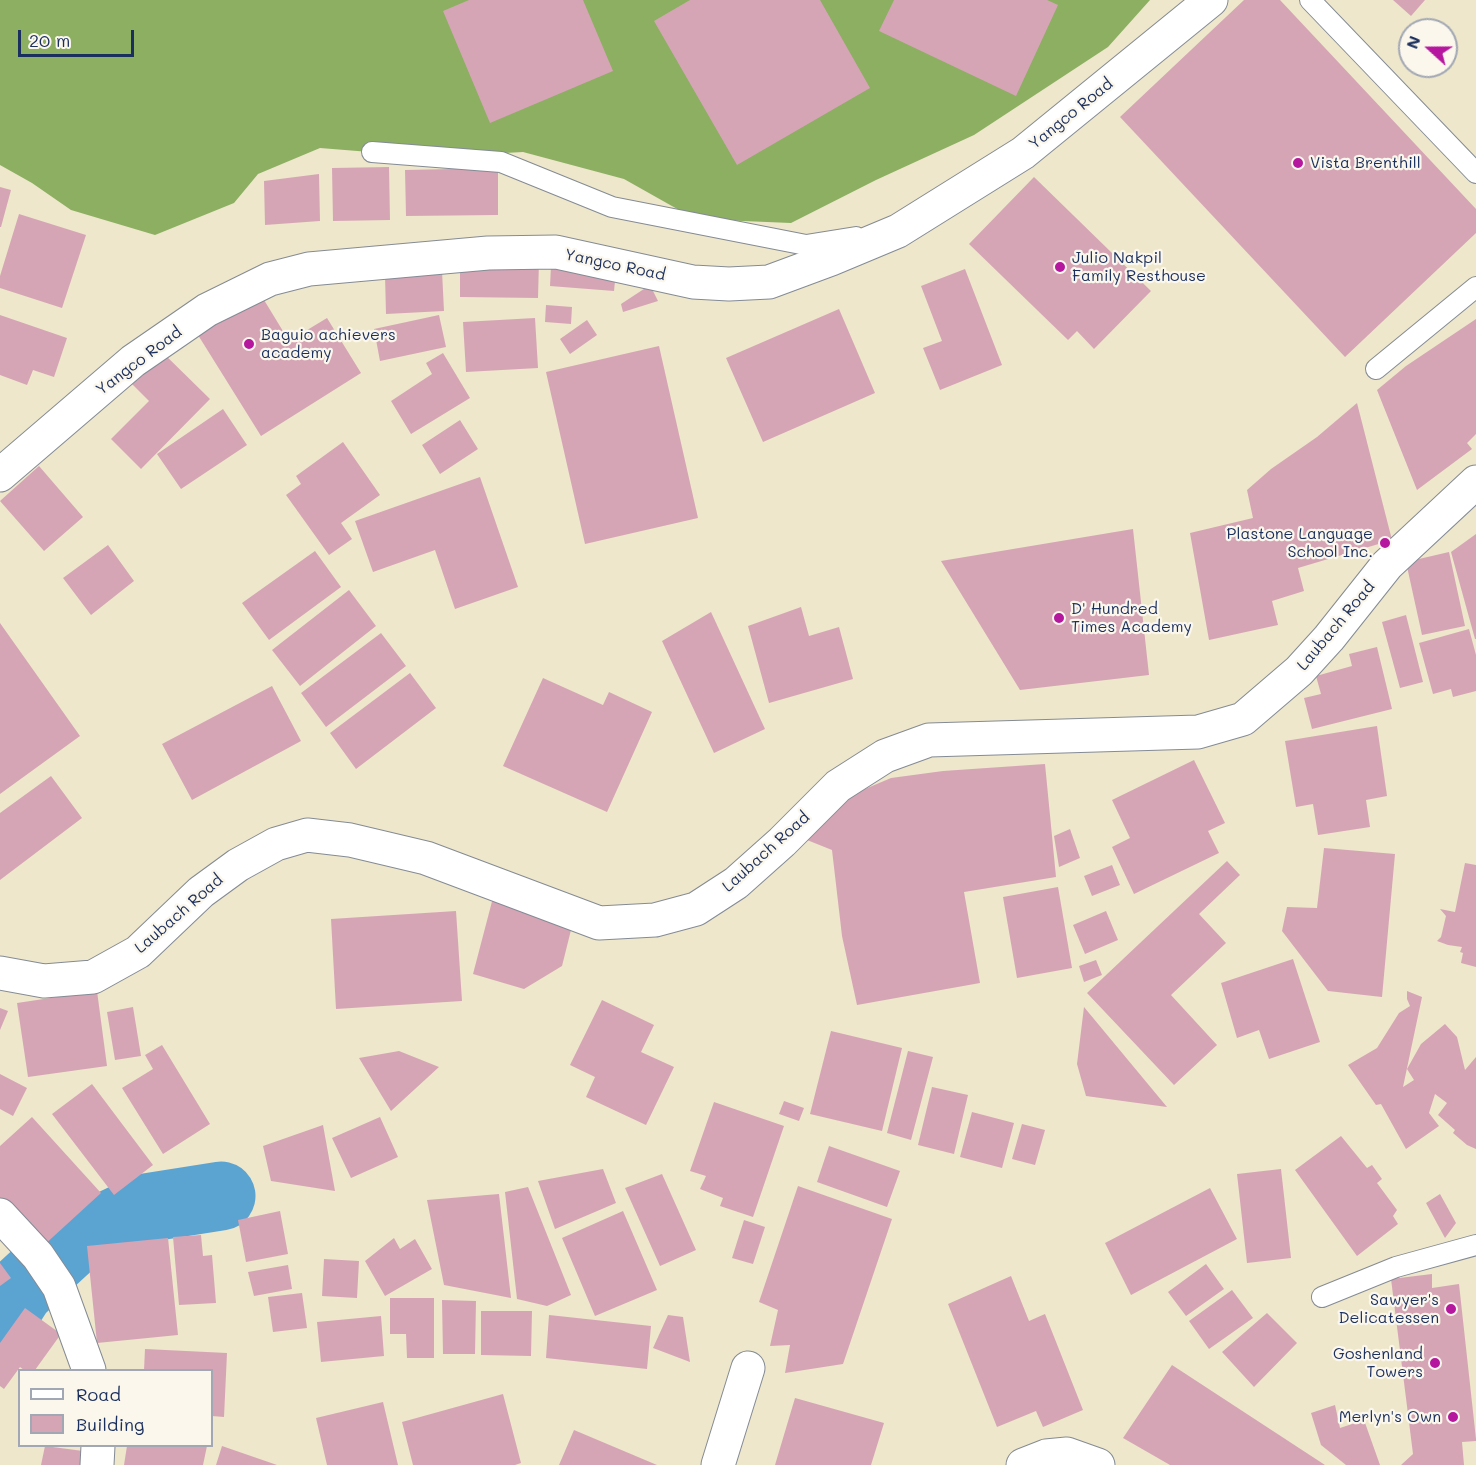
<!DOCTYPE html>
<html>
<head>
<meta charset="utf-8">
<style>
	body { margin:0 }
	#map { position:relative; width:1476px; height:1465px; overflow:hidden; background:#eee7cb; font-family:Mali,sans-serif }
	canvas { display:block }
	.legend { position:absolute; left:18px; top:1369px; width:195px; height:78px; box-sizing:border-box; background:#fbf7ec; border:2px solid #a1a7b3; margin:0; padding:8px 10px; list-style:none; font-size:18px; color:#1b2f5e }
	.legend li { display:flex; align-items:center; gap:12px; height:30px }
	.legend b { width:30px; border:2px solid #a1a7b3 }
	.north { position:absolute; left:1398px; top:18px; width:60px; height:60px; box-sizing:border-box; background:#fbf7ec; border:2px solid #a1a7b3; border-radius:50%; rotate:291deg; font-size:16px; font-weight:700; line-height:24px; text-align:center; color:#1b2f5e }
	.north::after { content:''; display:block; margin:auto; width:21px; height:27px; background:#b5179e; clip-path:polygon(50% 0,100% 100%,50% 72%,0 100%) }
	.scale { position:absolute; left:18px; top:30px; width:116px; height:27px; box-sizing:border-box; border:3px solid #1b2f5e; border-top:0; padding-left:8px; font-size:18px; line-height:21px; white-space:nowrap; color:#1b2f5e; -webkit-text-stroke:4px #fbf7ec; paint-order:stroke }
</style>
</head>
<body>
<div id="map">
<canvas width="1476" height="1465"></canvas>
<ul class="legend">
<li><b style="height:8px;background:#fff"></b>Road</li>
<li><b style="height:16px;background:#d5a5b5"></b>Building</li>
</ul>
<div class="north">N</div>
<div class="scale">20 m</div>
</div>
<script>
const c = document.querySelector('canvas').getContext('2d');
c.lineJoin = 'round';
function paint(path, color) {
  c.fillStyle = color;
  c.fill(path, 'evenodd');
}
function poly(rows) {
  const path = new Path2D();
  for (const r of rows) {
    path.moveTo(r[0], r[1]);
    for (let i = 2; i < r.length; i += 2) path.lineTo(r[i], r[i + 1]);
  }
  return path;
}
function stroke(path, color, width, dash) {
  c.strokeStyle = color;
  c.lineWidth = width;
  c.lineCap = dash ? 'butt' : 'round';
  c.setLineDash(dash || []);
  c.stroke(path);
}
function label(font, color, halo, rows, align = 'center') {
  c.font = font + ' Mali,sans-serif';
  c.lineWidth = 4.5;
  c.setLineDash([]);
  c.textBaseline = 'middle';
  c.strokeStyle = halo;
  c.fillStyle = color;
  for (const [text, x, y, turn = 0] of rows) {
    c.save();
    c.translate(x, y);
    c.rotate((+turn || 0) * Math.PI / 180);
    c.textAlign = isNaN(turn) ? turn : align;
    if (halo) c.strokeText(text, 0, 0);
    c.fillText(text, 0, 0);
    c.restore();
  }
}
paint(poly([
	[0,0,1150,0,1108,47,974,135,876,180,791,223,695,219,624,179,523,152,432,157,320,148,258,174,234,203,155,235,71,210,32,183,0,165]
]), '#8caf62');
stroke(poly([
	[0,1321,19,1291,70,1244,145,1208,221,1196]
]), '#5ba4d2', 69);
paint(poly([
	[469,0,583,0,613,71,490,123,443,11],
	[690,0,820,0,870,88,737,165,654,21],
	[894,0,1047,0,1058,5,1016,96,879,31],
	[1244,0,1280,0,1476,209,1476,233,1345,357,1120,117],
	[1393,0,1425,0,1411,16],
	[389,167,390,220,333,221,332,168],
	[498,168,498,215,406,216,405,170],
	[319,174,320,221,265,225,264,181],
	[1034,177,1151,291,1094,349,1077,331,1068,340,969,244],
	[0,187,11,190,1,227,0,227],
	[19,214,86,235,62,308,0,288,0,276],
	[460,260,539,261,538,298,460,297],
	[551,266,616,271,614,291,550,286],
	[965,269,1002,365,940,390,923,348,942,341,921,286],
	[442,271,444,311,386,314,385,275],
	[650,285,658,301,623,312,621,304],
	[261,295,289,341,327,318,361,373,261,436,198,335],
	[546,305,572,307,571,324,545,322],
	[839,309,875,393,763,442,726,358],
	[0,315,67,338,54,377,33,370,27,385,0,375],
	[439,315,446,347,380,361,374,329],
	[535,318,538,368,466,372,463,322],
	[1476,319,1476,434,1467,443,1472,449,1417,490,1377,390,1406,366],
	[587,320,597,335,570,354,560,339],
	[659,346,698,518,585,544,546,372],
	[158,348,210,399,141,469,111,439,149,401,127,379],
	[443,353,470,398,411,434,391,401,432,374,426,363],
	[1357,403,1392,540,1298,568,1304,591,1272,601,1278,625,1209,640,1190,533,1253,518,1247,490,1271,469,1317,437],
	[223,409,247,445,181,489,157,454],
	[460,420,478,449,440,474,422,445],
	[343,442,380,495,341,523,352,539,329,555,286,495,301,484,296,476],
	[39,466,83,517,44,551,0,501],
	[480,477,518,587,455,609,435,550,373,572,355,521],
	[1133,529,1149,675,1020,690,941,561],
	[1476,534,1476,639,1475,639,1451,552],
	[108,545,134,581,91,615,63,578],
	[315,551,341,587,269,640,242,603],
	[1449,552,1465,626,1422,635,1406,562],
	[349,590,376,626,300,686,272,650],
	[801,607,809,636,839,627,853,679,769,703,748,626],
	[711,612,765,729,714,753,662,641],
	[1406,615,1423,682,1400,688,1382,622],
	[0,623,80,736,0,794],
	[1469,629,1476,655,1476,691,1453,697,1451,689,1433,694,1419,643],
	[381,633,406,666,326,727,301,693],
	[1377,647,1392,709,1312,729,1304,698,1321,694,1316,676,1352,666,1349,654],
	[410,673,436,708,356,769,330,733],
	[543,678,603,705,609,692,652,712,607,812,503,766],
	[272,686,301,741,192,800,162,744],
	[1377,726,1387,796,1366,800,1370,827,1318,835,1313,804,1296,807,1285,741],
	[1194,760,1225,823,1208,831,1219,853,1134,894,1112,847,1130,838,1112,800],
	[1045,764,1056,877,964,892,980,983,857,1005,842,936,832,850,807,840,839,800,891,778,943,771],
	[51,776,82,818,0,880,0,813],
	[1070,829,1080,858,1059,867,1054,836],
	[1324,848,1395,854,1382,997,1328,991,1282,931,1287,907,1317,908],
	[1227,861,1240,875,1199,914,1226,943,1171,995,1217,1045,1174,1085,1087,993],
	[1465,863,1476,865,1476,967,1461,963,1463,953,1460,952,1462,947,1448,945,1437,941,1441,937,1446,916,1440,909,1455,912],
	[1112,865,1120,885,1092,896,1084,876],
	[1058,887,1072,968,1017,978,1003,897],
	[495,890,573,922,562,966,524,989,473,974],
	[456,911,462,1001,336,1009,331,919],
	[1106,911,1118,940,1085,954,1073,925],
	[1293,959,1320,1042,1269,1059,1259,1030,1237,1038,1221,983],
	[1096,960,1102,975,1084,982,1079,966],
	[97,991,107,1066,28,1077,17,1003],
	[1407,991,1422,997,1403,1087,1414,1080,1407,1069,1421,1044,1445,1024,1457,1037,1465,1070,1476,1057,1476,1149,1467,1145,1453,1133,1455,1130,1438,1115,1447,1103,1435,1094,1429,1113,1439,1126,1406,1149,1381,1104,1376,1105,1348,1065,1377,1048,1399,1013,1410,1006,1407,999],
	[602,1000,654,1025,641,1052,674,1067,646,1125,586,1097,595,1077,570,1065],
	[133,1007,141,1056,115,1060,107,1012],
	[1084,1007,1167,1107,1086,1096,1077,1064],
	[0,1008,8,1011,0,1030],
	[831,1031,902,1048,882,1131,810,1114],
	[162,1045,210,1124,163,1154,122,1088,153,1069,145,1055],
	[399,1051,439,1067,391,1111,359,1058],
	[908,1051,933,1057,911,1140,887,1133],
	[0,1074,27,1088,13,1116,0,1109],
	[92,1084,153,1165,114,1195,52,1114],
	[932,1087,968,1095,954,1154,918,1145],
	[784,1101,804,1108,799,1121,779,1114],
	[714,1102,784,1126,753,1217,720,1206,723,1198,700,1189,706,1176,690,1171],
	[972,1112,1014,1123,1002,1168,960,1157],
	[32,1117,101,1193,42,1247,0,1200,0,1146],
	[380,1117,398,1157,351,1178,332,1138],
	[1022,1124,1045,1130,1035,1165,1012,1159],
	[323,1125,335,1191,271,1181,263,1146],
	[1341,1136,1367,1168,1372,1165,1382,1179,1377,1183,1397,1210,1393,1216,1398,1224,1357,1256,1295,1170],
	[829,1146,900,1171,887,1207,817,1182],
	[603,1169,616,1203,555,1229,538,1181],
	[1281,1169,1291,1258,1247,1263,1237,1174],
	[662,1174,696,1250,660,1266,625,1188],
	[798,1186,892,1219,843,1364,785,1373,790,1345,770,1346,778,1310,759,1302],
	[528,1187,571,1295,547,1306,517,1299,505,1192],
	[1210,1188,1237,1239,1131,1295,1105,1243],
	[499,1194,511,1298,444,1285,427,1200],
	[1440,1194,1456,1223,1445,1238,1426,1203],
	[280,1211,288,1254,246,1262,238,1220],
	[623,1211,657,1290,595,1316,562,1238],
	[744,1220,765,1227,753,1264,732,1258],
	[201,1235,203,1256,212,1255,216,1303,179,1305,173,1237],
	[168,1238,178,1335,97,1343,87,1246],
	[394,1238,400,1249,415,1239,432,1269,385,1296,365,1261],
	[324,1259,359,1261,357,1298,322,1296],
	[0,1263,11,1278,0,1286],
	[1206,1264,1224,1289,1186,1316,1168,1292],
	[288,1265,292,1289,254,1296,248,1272],
	[1432,1274,1432,1288,1459,1284,1476,1439,1476,1441,1462,1442,1464,1465,1401,1465,1413,1454,1391,1279],
	[1011,1276,1029,1321,1045,1314,1083,1410,1043,1427,1036,1411,997,1427,948,1304],
	[1232,1290,1253,1318,1209,1349,1189,1321],
	[302,1293,307,1328,273,1332,268,1297],
	[390,1298,434,1298,434,1358,407,1358,406,1334,390,1334],
	[442,1300,476,1301,475,1354,443,1354],
	[25,1308,61,1334,35,1370,24,1370,20,1367,4,1389,0,1386,0,1343],
	[481,1311,532,1311,531,1356,481,1355],
	[1267,1313,1297,1343,1254,1387,1222,1352],
	[549,1315,651,1326,647,1369,546,1358],
	[668,1315,683,1317,690,1362,653,1348],
	[381,1316,384,1356,321,1362,317,1322],
	[145,1349,227,1353,224,1417,212,1416,212,1370,144,1370],
	[1172,1365,1325,1465,1170,1465,1123,1438],
	[503,1394,521,1463,515,1465,413,1465,402,1422],
	[795,1398,884,1423,871,1465,775,1465],
	[383,1402,398,1465,327,1465,316,1418],
	[1335,1405,1340,1428,1364,1420,1380,1465,1346,1465,1321,1445,1311,1413],
	[574,1430,657,1465,559,1465],
	[45,1446,83,1451,80,1465,41,1465],
	[127,1446,207,1446,203,1465,124,1465],
	[222,1446,277,1465,216,1465]
]), '#d5a5b5');
const service = poly([
	[1310,0,1476,173],
	[372,152,501,162,612,207,806,245,856,237],
	[1376,369,1476,287],
	[1322,1297,1396,1267,1476,1245]
]);
const minor = poly([
	[0,475,133,361,207,310,270,279,309,269,410,260,488,253,556,252,693,282,729,284,769,282,831,259,898,231,1023,153,1211,0],
	[0,973,44,981,93,977,138,952,201,892,238,865,276,844,307,835,350,840,426,858,599,923,655,920,696,909,736,883,782,842,838,786,885,756,929,740,1198,732,1243,719,1299,671,1329,638,1387,565,1476,482],
	[0,1215,38,1256,59,1287,89,1370],
	[97,1465,98,1446],
	[718,1465,748,1368],
	[1023,1465,1046,1456,1067,1454,1098,1465]
]);
stroke(service, '#848b94', 22);
stroke(minor, '#848b94', 35);
stroke(service, '#fff', 20);
stroke(minor, '#fff', 33);
for (const [x, y, r, color] of [
	[1298,163,6,"#b5179e"],
	[1060,267,6,"#b5179e"],
	[249,344,6,"#b5179e"],
	[1385,543,6,"#b5179e"],
	[1059,618,6,"#b5179e"],
	[1451,1309,6,"#b5179e"],
	[1435,1363,6,"#b5179e"],
	[1453,1417,6,"#b5179e"]
]) {
  const dot = new Path2D();
  dot.arc(x, y, r, 0, 2 * Math.PI);
  c.fillStyle = color;
  c.fill(dot);
  stroke(dot, '#fbf7ec', 2);
}
label('16px', '#1b2f5e', '#fbf7ec', [
	["Yangco Road",1071,114,-39],
	["Yangco Road",615,265,12],
	["Yangco Road",139,361,-37],
	["Laubach Road",1336,626,-50],
	["Laubach Road",766,852,-42],
	["Laubach Road",179,914,-41]
]);
label('16px', '#1b2f5e', '#fbf7ec', [
	["Vista Brenthill",1310,163],
	["Julio Nakpil",1072,258],
	["Family Resthouse",1072,276],
	["Baguio achievers",261,335],
	["academy",261,353],
	["Plastone Language",1373,534,"right"],
	["School Inc.",1373,552,"right"],
	["D' Hundred",1071,609],
	["Times Academy",1071,627],
	["Sawyer's",1439,1300,"right"],
	["Delicatessen",1439,1318,"right"],
	["Goshenland",1423,1354,"right"],
	["Towers",1423,1372,"right"],
	["Merlyn's Own",1441,1417,"right"]
], 'left');
</script>
</body>
</html>
